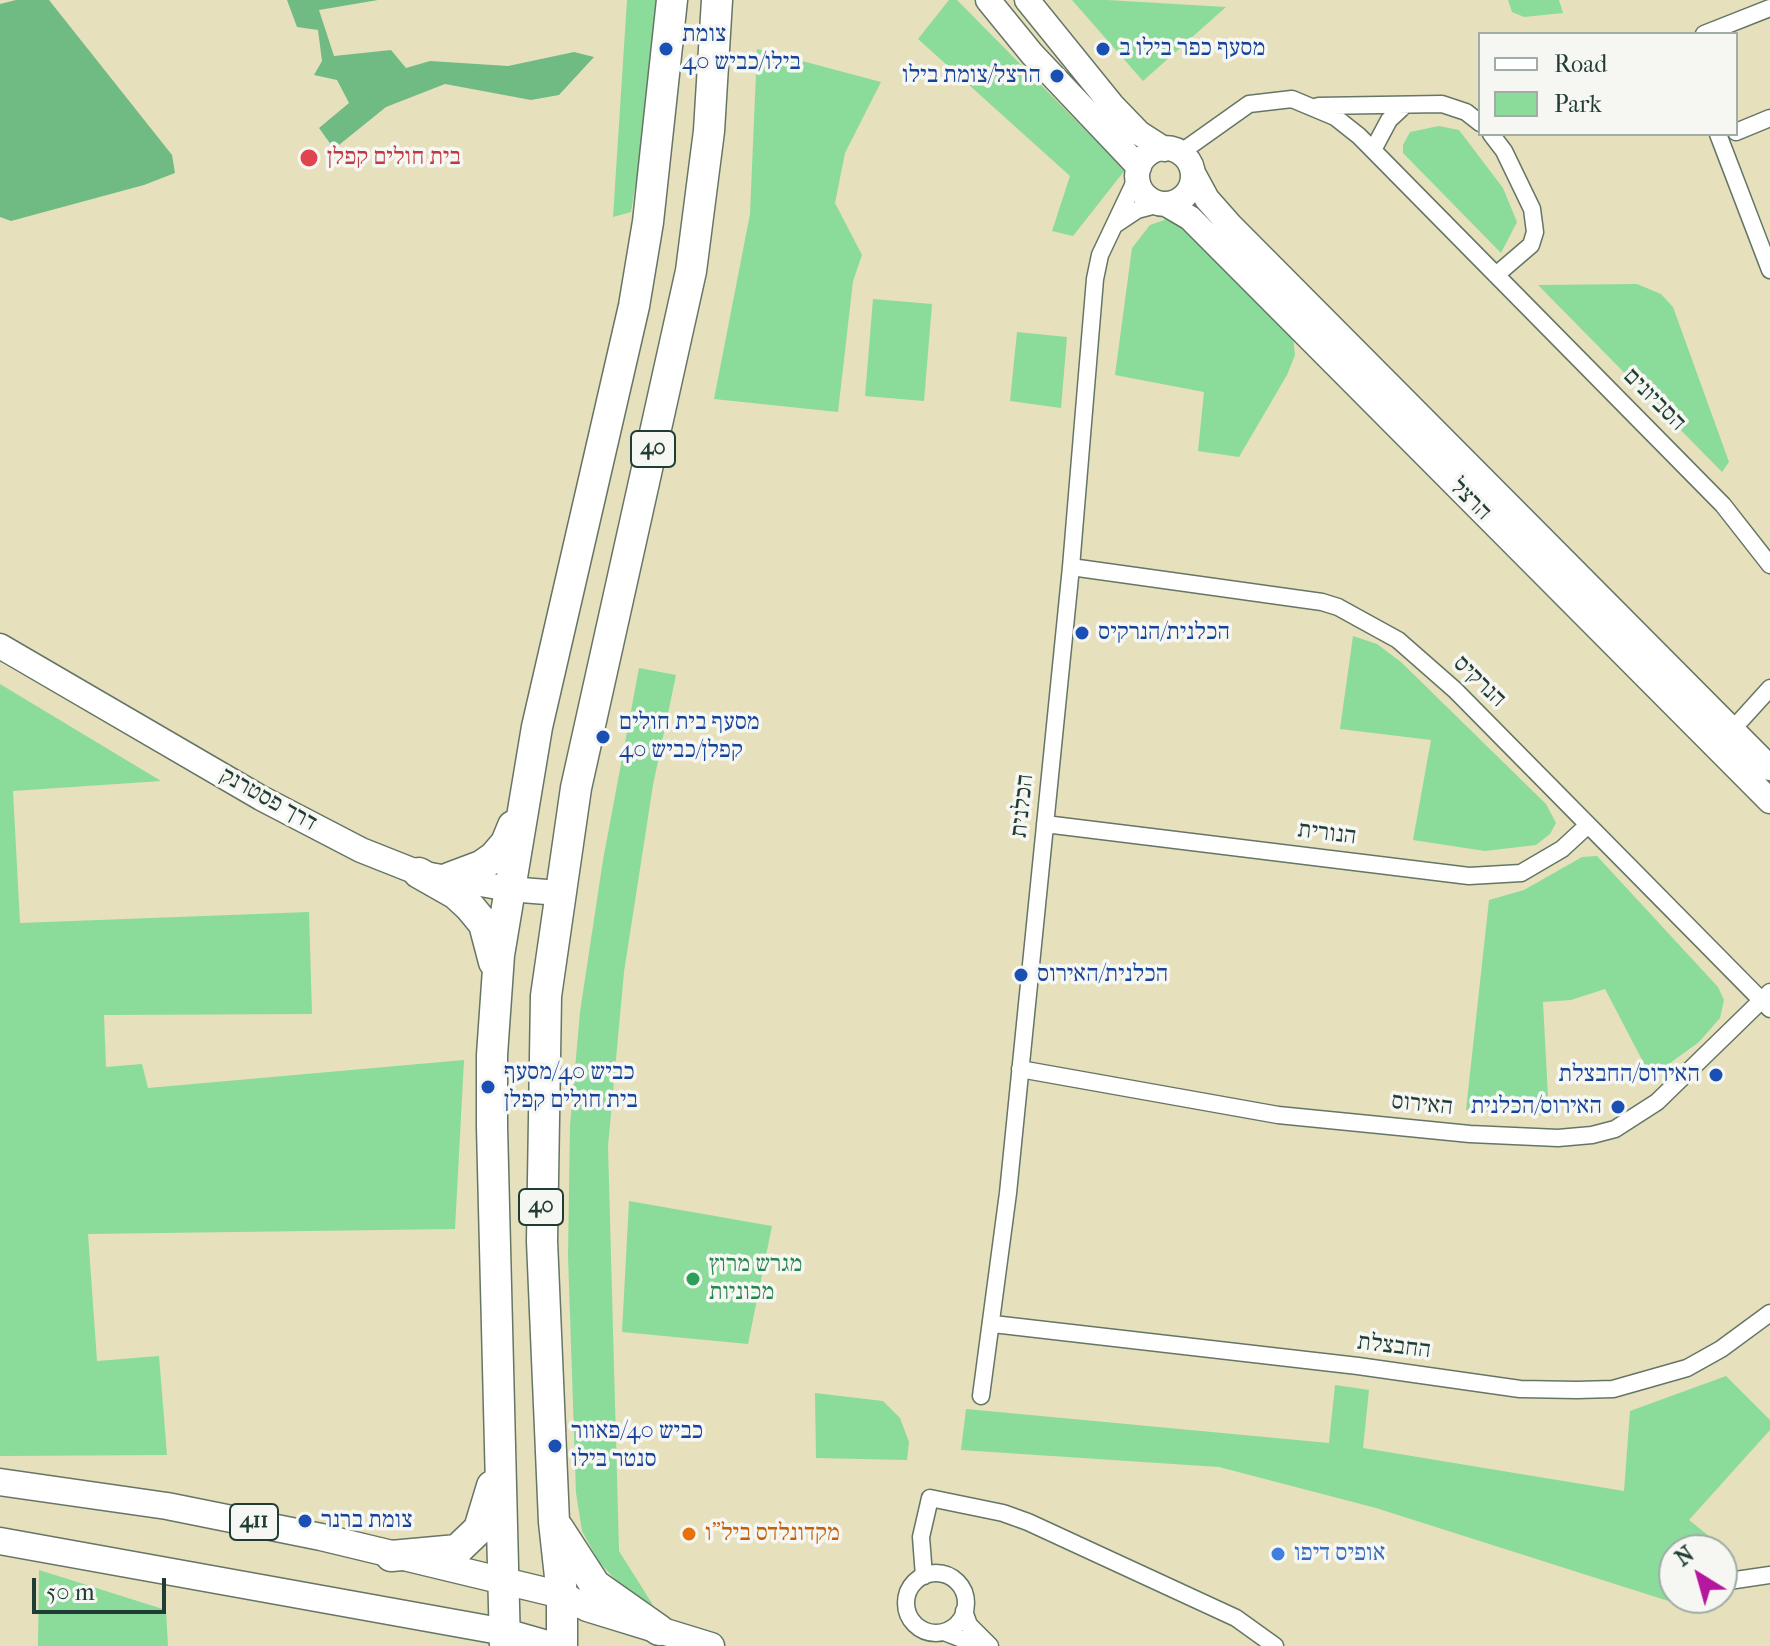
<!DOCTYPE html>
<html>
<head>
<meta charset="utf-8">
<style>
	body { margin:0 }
	#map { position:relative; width:1770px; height:1646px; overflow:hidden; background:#e6e0bd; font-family:"IM FELL French Canon",serif }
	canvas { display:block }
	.legend { position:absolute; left:1478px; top:32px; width:260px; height:104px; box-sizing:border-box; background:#f6f6f2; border:2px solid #a0aca6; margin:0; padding:10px 14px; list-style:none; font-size:24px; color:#1f3d34 }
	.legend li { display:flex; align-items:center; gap:16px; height:40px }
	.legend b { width:40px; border:2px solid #a0aca6 }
	.north { position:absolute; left:1658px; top:1534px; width:80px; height:80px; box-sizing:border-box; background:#f6f6f2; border:2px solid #a0aca6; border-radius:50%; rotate:323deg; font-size:22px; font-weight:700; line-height:32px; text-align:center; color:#1f3d34 }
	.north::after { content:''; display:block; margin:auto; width:28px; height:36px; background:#b5179e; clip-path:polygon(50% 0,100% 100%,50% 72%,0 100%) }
	.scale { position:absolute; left:32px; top:1578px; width:134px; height:36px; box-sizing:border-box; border:4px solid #1f3d34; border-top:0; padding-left:10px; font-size:24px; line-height:28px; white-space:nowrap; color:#1f3d34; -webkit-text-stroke:6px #f6f6f2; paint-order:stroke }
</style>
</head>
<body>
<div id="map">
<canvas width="1770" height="1646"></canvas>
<ul class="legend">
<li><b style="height:10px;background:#fff"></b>Road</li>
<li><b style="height:22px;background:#8bdb9b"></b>Park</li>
</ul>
<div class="north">N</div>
<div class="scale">50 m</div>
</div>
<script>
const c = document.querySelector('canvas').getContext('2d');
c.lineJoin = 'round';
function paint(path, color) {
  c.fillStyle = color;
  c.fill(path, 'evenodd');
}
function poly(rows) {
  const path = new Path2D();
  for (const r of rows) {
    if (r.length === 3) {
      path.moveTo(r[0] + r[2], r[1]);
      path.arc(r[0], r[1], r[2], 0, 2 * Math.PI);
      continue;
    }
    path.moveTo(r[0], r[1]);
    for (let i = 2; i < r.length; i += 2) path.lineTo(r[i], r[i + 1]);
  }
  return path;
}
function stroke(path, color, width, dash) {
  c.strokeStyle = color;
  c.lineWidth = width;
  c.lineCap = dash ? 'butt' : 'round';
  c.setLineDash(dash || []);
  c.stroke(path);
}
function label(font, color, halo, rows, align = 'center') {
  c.font = font + ' "IM FELL French Canon","Frank Ruhl Libre",serif';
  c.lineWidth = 7;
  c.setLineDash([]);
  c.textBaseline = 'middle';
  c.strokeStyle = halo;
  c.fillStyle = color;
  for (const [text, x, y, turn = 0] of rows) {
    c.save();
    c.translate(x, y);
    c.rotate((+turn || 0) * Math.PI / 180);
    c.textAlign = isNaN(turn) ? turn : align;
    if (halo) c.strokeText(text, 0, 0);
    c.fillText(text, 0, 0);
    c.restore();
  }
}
paint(poly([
	[627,0,661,0,656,60,631,212,613,217],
	[949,0,957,0,1125,170,1073,236,1052,231,1070,176,918,39],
	[1072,0,1107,0,1226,7,1143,81],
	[1508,0,1559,0,1563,13,1524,17,1512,12],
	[757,49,881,82,845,153,835,203,862,255,853,281,838,412,714,399,750,214],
	[1439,126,1459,130,1503,188,1517,222,1501,253,1403,153,1403,145,1410,132],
	[1167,219,1185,222,1293,337,1295,355,1287,375,1239,457,1198,451,1204,392,1115,375,1132,248,1150,225],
	[1637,284,1661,294,1673,307,1729,462,1722,472,1538,285],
	[873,299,932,304,924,401,865,396],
	[1017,332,1067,337,1061,408,1010,401],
	[1353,636,1377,644,1401,662,1546,804,1556,823,1550,834,1536,845,1485,851,1413,840,1431,740,1340,729],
	[639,668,676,675,653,785,624,972,608,1146,619,1551,653,1605,625,1590,599,1562,582,1531,576,1493,568,1256,570,1126,580,1012,603,860],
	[0,684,161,781,13,791,20,923,309,912,312,1014,104,1015,106,1067,142,1064,148,1088,464,1060,455,1229,88,1234,97,1361,159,1356,167,1455,0,1456],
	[1597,856,1718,987,1724,1000,1720,1018,1699,1042,1651,1077,1605,989,1571,1000,1543,1002,1549,1116,1466,1110,1489,900,1524,890,1582,857],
	[629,1201,772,1226,748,1344,622,1332],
	[1726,1376,1770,1420,1770,1430,1689,1520,1735,1557,1722,1569,1722,1550,1674,1550,1674,1598,1689,1598,1681,1605,1376,1508,1219,1467,961,1450,966,1409,1329,1443,1335,1385,1369,1390,1363,1448,1624,1491,1630,1411],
	[815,1393,883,1401,900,1418,909,1442,907,1460,816,1458],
	[39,1570,166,1610,168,1646,38,1646]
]), '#8bdb9b');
paint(poly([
	[16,0,49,0,172,155,175,173,144,185,11,221,0,217,0,4],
	[287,0,378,0,319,10,334,56,391,50,406,68,430,61,508,66,574,52,594,57,559,95,531,100,445,84,386,107,334,149,319,128,349,103,337,80,314,75,322,61,318,30,297,27]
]), '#70bb83');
const street = poly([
	[1704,34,1770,8],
	[1318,106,1442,104,1466,112,1480,123],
	[1736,132,1770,118],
	[1491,134,1504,151,1532,209,1535,232,1531,245,1496,275],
	[1718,134,1770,270],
	[1373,150,1389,120,1405,105],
	[1180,153,1249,104,1292,99,1335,117,1359,136,1723,505,1770,565],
	[1116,224,1137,210,1160,204],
	[1071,567,1322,602,1338,607,1398,640,1455,690,1770,1009],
	[1732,730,1770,688],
	[1045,824,1469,876,1521,873,1562,849,1588,825],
	[1020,1069,1278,1115,1470,1134,1558,1138,1592,1135,1615,1129,1657,1102,1770,992],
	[993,1324,1358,1366,1520,1389,1577,1390,1613,1389,1687,1368,1721,1349,1770,1313],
	[981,1396,1008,1193,1071,567,1095,279,1100,255,1137,177],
	[936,1603,30],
	[924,1576,921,1537,930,1498,1003,1513,1028,1522,1236,1618,1275,1646],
	[1722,1582,1770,1575],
	[964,1611,969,1625,990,1646],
	[944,1632,980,1646]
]);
const secondary = poly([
	[988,0,1032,54,1139,167],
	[1027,0,1112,105,1139,133,1164,149],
	[1165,176,28],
	[1194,175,1207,199,1230,225,1770,768],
	[1166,204,1190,218,1770,801],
	[0,646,261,798,361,850,419,873,509,889,559,893]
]);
const primary = poly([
	[0,1482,167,1506,321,1537,562,1595,587,1608,711,1646],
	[0,1541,505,1632,554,1646]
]);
const highway = poly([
	[419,873,456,894,470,907,484,924,494,962],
	[449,878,481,866,494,857,506,843,513,826],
	[558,1528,595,1585,659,1630],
	[391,1556,457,1550,479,1529,492,1486],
	[505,1646,492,1127,492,1055,499,955,537,727,634,306,648,222,672,0],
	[562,1646,562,1595,554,1522,542,1241,546,996,576,788,691,271,709,131,717,0]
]);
stroke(street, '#657664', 19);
stroke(secondary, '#657664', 27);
stroke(primary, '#657664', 29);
stroke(highway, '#657664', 33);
stroke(street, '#fff', 16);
stroke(secondary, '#fff', 24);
stroke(primary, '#fff', 26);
stroke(highway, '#fff', 30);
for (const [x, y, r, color] of [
	[666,49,8,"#1a4fb4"],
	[1103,49,8,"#1a4fb4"],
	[1057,76,8,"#1a4fb4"],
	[309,158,10,"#e0444e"],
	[1082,633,8,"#1a4fb4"],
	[603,737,8,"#1a4fb4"],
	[1021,975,8,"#1a4fb4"],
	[1716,1075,8,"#1a4fb4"],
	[488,1087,8,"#1a4fb4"],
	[1618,1107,8,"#1a4fb4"],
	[693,1279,8,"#2e9e5b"],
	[555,1446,8,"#1a4fb4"],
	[305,1521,8,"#1a4fb4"],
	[689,1534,8,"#e8710a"],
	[1278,1554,8,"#3f7fe0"]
]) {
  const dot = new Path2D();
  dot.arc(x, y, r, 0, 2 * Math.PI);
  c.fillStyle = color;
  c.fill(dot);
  stroke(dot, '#f6f6f2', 3);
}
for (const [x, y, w] of [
	[653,449,44],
	[541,1207,44],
	[254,1522,48]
]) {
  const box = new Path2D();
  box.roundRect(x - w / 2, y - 18, w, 36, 6);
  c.fillStyle = '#f6f6f2';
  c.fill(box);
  stroke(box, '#1f3d34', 2);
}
label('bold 22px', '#1f3d34', null, [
	["40",653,449],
	["40",541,1207],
	["411",254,1522]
]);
label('24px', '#164399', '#f6f6f2', [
	["צומת",682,35],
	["בילו/כביש 40",682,63],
	["מסעף כפר בילו ב",1119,49],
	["הרצל/צומת בילו",1041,76,"right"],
	["הכלנית/הנרקיס",1098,633],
	["מסעף בית חולים",619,723],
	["קפלן/כביש 40",619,751],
	["הכלנית/האירוס",1037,975],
	["כביש 40/מסעף",504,1073],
	["בית חולים קפלן",504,1101],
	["האירוס/החבצלת",1700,1075,"right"],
	["האירוס/הכלנית",1602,1107,"right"],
	["כביש 40/פאוור",571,1432],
	["סנטר בילו",571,1460],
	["צומת ברנר",321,1521]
], 'left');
label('24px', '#be3a42', '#f6f6f2', [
	["בית חולים קפלן",327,158]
], 'left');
label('24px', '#1f3d34', '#f6f6f2', [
	["הסביונים",1654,400,45],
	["הרצל",1470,500,45],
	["הנרקיס",1479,682,44],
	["דרך פסטרנק",268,800,29],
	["הכלנית",1023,806,-84],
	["הנורית",1327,834,7],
	["האירוס",1422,1105,6],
	["החבצלת",1394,1347,7]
]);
label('24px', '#27864d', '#f6f6f2', [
	["מגרש מרוץ",709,1265],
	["מכוניות",709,1293]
], 'left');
label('24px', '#c56008', '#f6f6f2', [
	["מקדונלדס ביל\"ו",705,1534]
], 'left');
label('24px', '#366cbe', '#f6f6f2', [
	["אופיס דיפו",1294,1554]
], 'left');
</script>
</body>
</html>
